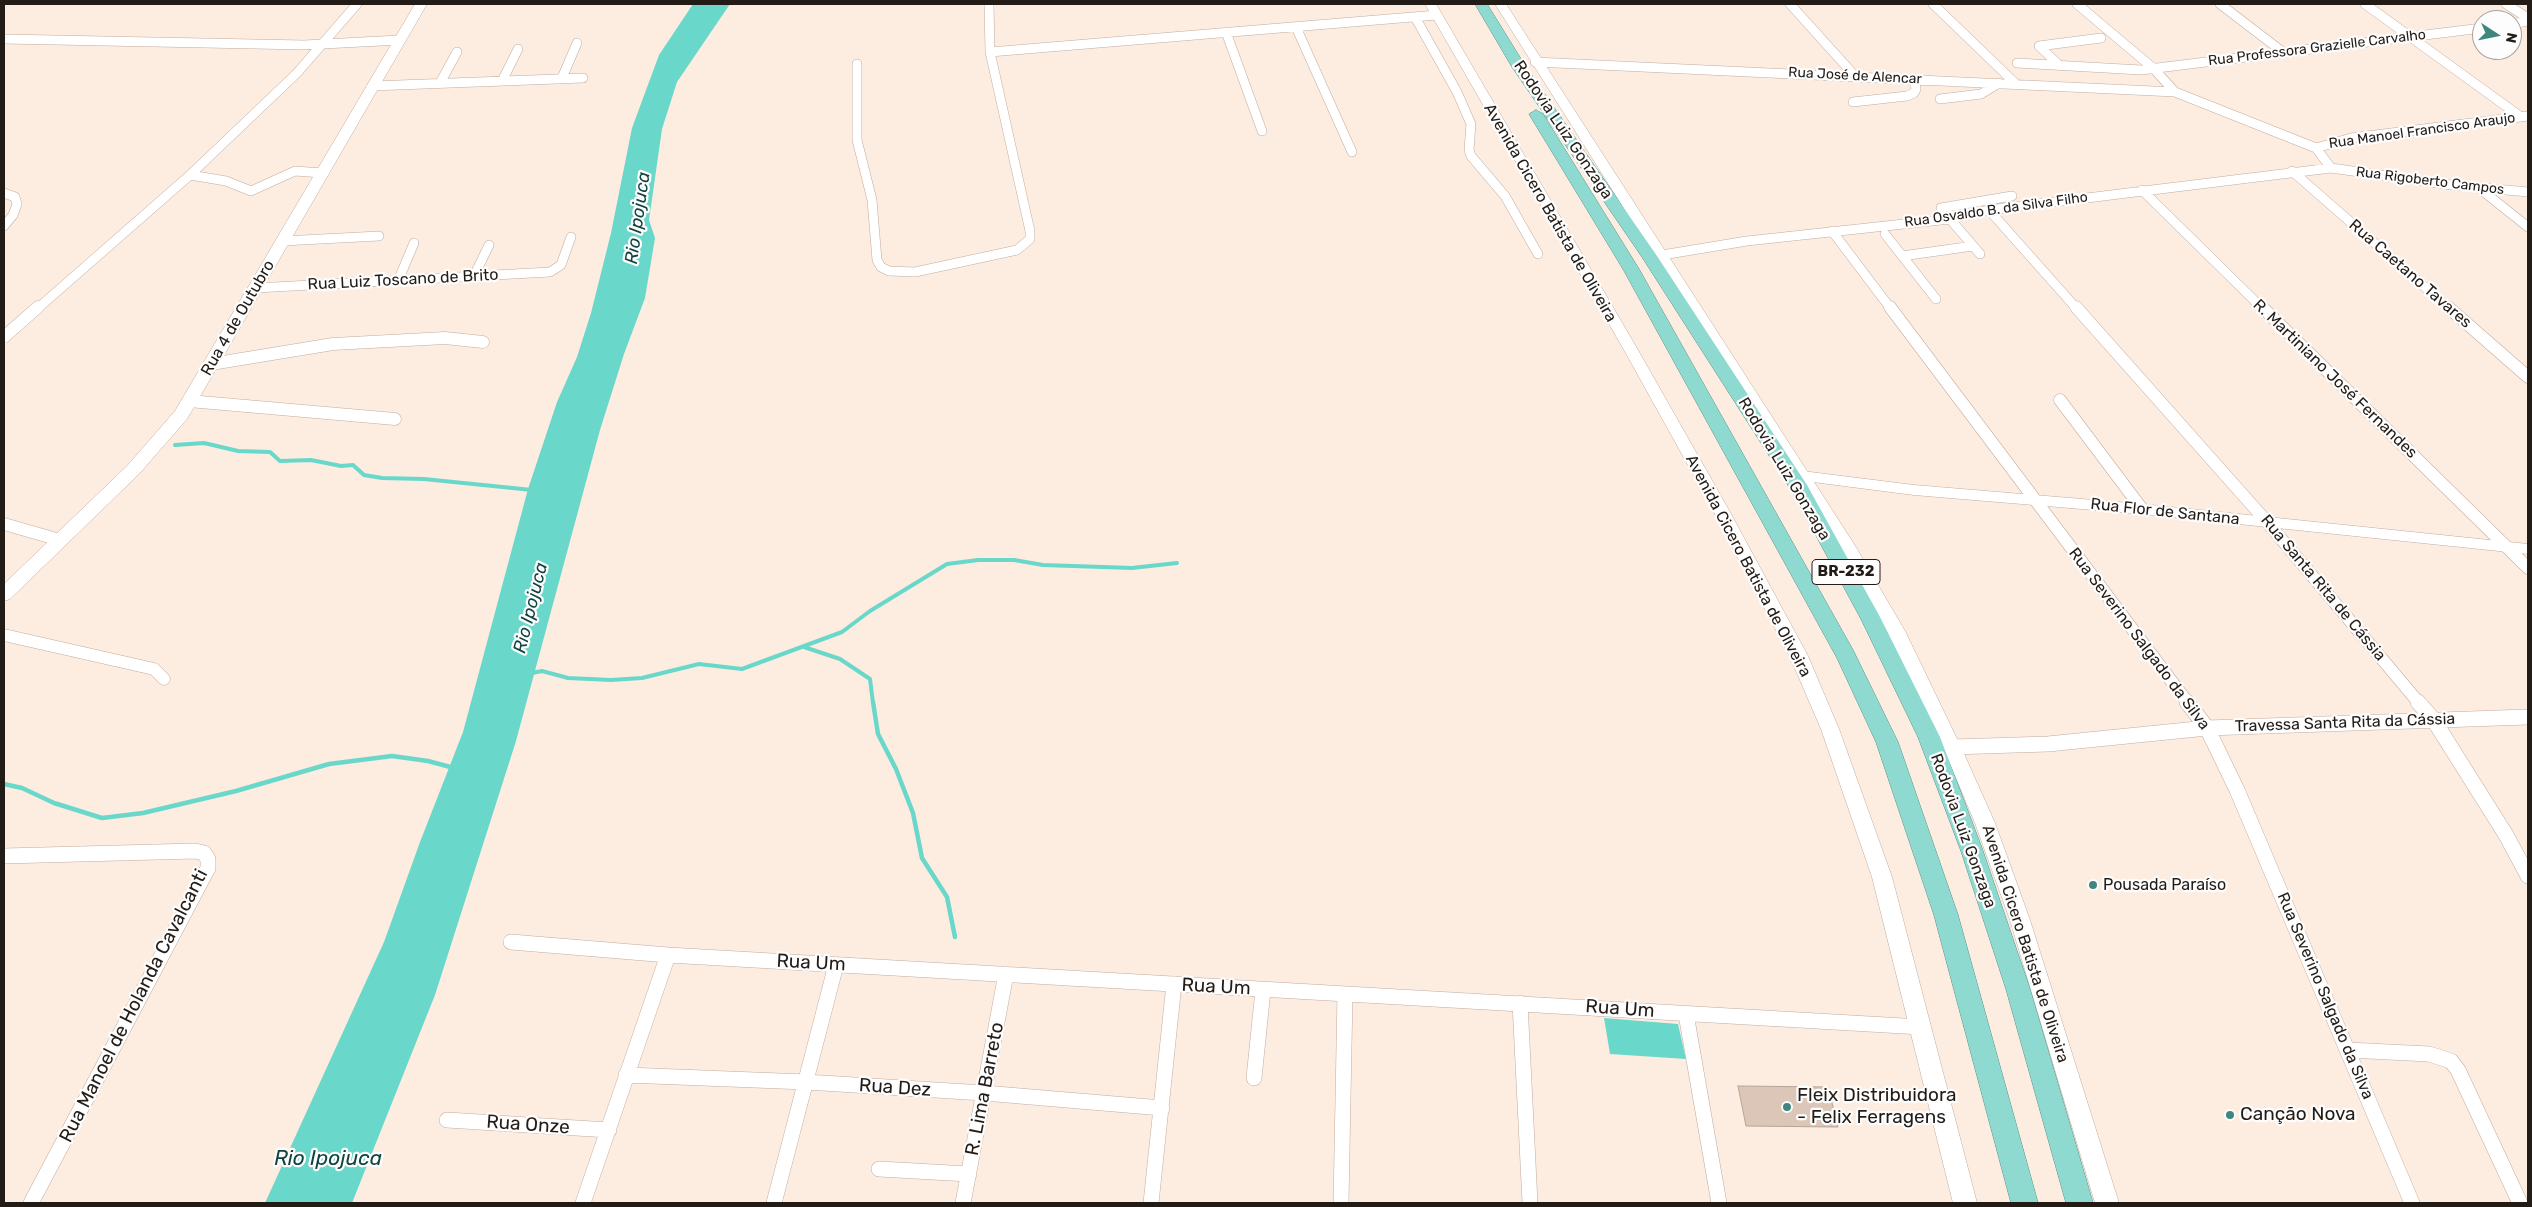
<!DOCTYPE html>
<html>
<head>
<meta charset="utf-8">
<style>
	body { margin:0 }
	#map { position:relative; width:2532px; height:1207px; overflow:hidden; background:#fdece0; font-family:Rubik,sans-serif }
	canvas { display:block }
	.frame { position:absolute; inset:0; border:5px solid #221b16; pointer-events:none }
	.north { position:absolute; left:2472px; top:10px; width:50px; height:50px; box-sizing:border-box; background:#fdfdfd; border:1px solid #a5a3a1; border-radius:50%; rotate:101deg; font-size:14px; font-weight:700; line-height:20px; text-align:center; color:#221b16 }
	.north::after { content:''; display:block; margin:auto; width:18px; height:22px; background:#40867e; clip-path:polygon(50% 0,100% 100%,50% 72%,0 100%) }
</style>
</head>
<body>
<div id="map">
<canvas width="2532" height="1207"></canvas>
<div class="frame"></div>
<div class="north">N</div>
</div>
<script>
const c = document.querySelector('canvas').getContext('2d');
c.lineJoin = 'round';
function paint(path, color) {
  c.fillStyle = color;
  c.fill(path, 'evenodd');
}
function poly(rows) {
  const path = new Path2D();
  for (const r of rows) {
    path.moveTo(r[0], r[1]);
    for (let i = 2; i < r.length; i += 2) path.lineTo(r[i], r[i + 1]);
  }
  return path;
}
function stroke(path, color, width, dash) {
  c.strokeStyle = color;
  c.lineWidth = width;
  c.lineCap = dash ? 'butt' : 'round';
  c.setLineDash(dash || []);
  c.stroke(path);
}
function label(font, color, halo, rows, align = 'center') {
  c.font = font + ' Rubik,sans-serif';
  c.lineWidth = 4.5;
  c.setLineDash([]);
  c.textBaseline = 'middle';
  c.strokeStyle = halo;
  c.fillStyle = color;
  for (const [text, x, y, turn = 0] of rows) {
    c.save();
    c.translate(x, y);
    c.rotate((+turn || 0) * Math.PI / 180);
    c.textAlign = isNaN(turn) ? turn : align;
    if (halo) c.strokeText(text, 0, 0);
    c.fillText(text, 0, 0);
    c.restore();
  }
}
paint(poly([
	[693,4,730,4,677,82,662,129,649,220,655,238,645,298,624,354,600,430,516,741,435,995,352,1203,265,1203,384,942,420,842,463,732,528,489,557,402,577,357,591,313,611,233,632,128,659,55],
	[1604,1018,1678,1024,1686,1059,1610,1054]
]), '#69d8cb');
stroke(poly([
	[175,445,204,443,238,451,270,452,280,461,311,460,341,466,353,465,364,475,382,478,424,479,532,490],
	[804,647,840,659,870,679,873,703],
	[532,673,542,671,568,678,611,680,642,678,699,664,742,669,842,632,870,611,947,564,978,560,1014,560,1043,565,1132,568,1177,563]
]), '#69d8cb', 4);
stroke(poly([
	[873,702,878,734,896,769,913,813,922,858,947,897,955,937],
	[4,784,22,788,54,803,102,818,143,813,236,791,329,764,392,756,428,761,454,768]
]), '#69d8cb', 4.5);
const building = poly([
	[1738,1086,1828,1087,1838,1127,1746,1126,1738,1086]
]);
paint(building, '#dbc6b7');
stroke(building, '#b8a496', 1);
const minorFar2 = poly([
	[1790,4,1855,76],
	[1933,4,2016,84],
	[2077,4,2153,68,2175,92],
	[2220,4,2284,53],
	[2365,4,2521,117],
	[2506,4,2528,18],
	[1415,17,1457,92,1471,124,1469,150,1471,156,1505,196,1538,254],
	[2512,24,2528,21],
	[1296,27,1352,152],
	[1226,32,1262,131],
	[4,39,304,45,400,40],
	[990,52,1437,15],
	[1535,62,2175,92,2316,148,2331,168],
	[2017,63,2141,70,2482,28],
	[857,64,857,140,872,200,877,260,881,267,889,271,915,272,1017,250,1030,239,1030,231,990,52,989,4],
	[2060,66,2039,46,2101,38],
	[562,78,577,43],
	[502,81,518,49],
	[440,83,457,52],
	[372,86,583,78],
	[1940,99,1981,94,1999,83],
	[1853,102,1907,96,1914,93,1916,89,1914,79],
	[2316,148,2351,138,2528,116],
	[2292,171,2450,309],
	[190,175,226,181,251,191,295,171,322,173],
	[2479,188,2528,227],
	[2142,190,2263,309],
	[4,193,15,197,17,204,13,215,4,226],
	[1989,210,2077,309],
	[1832,231,1891,309],
	[1885,234,1936,299],
	[283,241,379,236],
	[1980,254,1950,219,1941,214,1941,208,2012,196],
	[1662,255,1747,241,1950,219,1989,210,2331,168,2452,185,2528,192],
	[1902,256,1973,246],
	[474,276,489,245],
	[398,281,414,243],
	[256,288,550,272,561,265,571,237],
	[37,309,190,175,297,73,357,4]
]);
const minorFar1 = poly([
	[1890,307,2188,703],
	[2076,307,2267,522,2419,703],
	[2262,307,2528,568],
	[2448,307,2528,377],
	[4,337,38,307],
	[211,364,333,344,445,338,483,342],
	[2060,400,2142,509],
	[189,401,395,419],
	[4,524,60,540],
	[4,635,154,669,164,679]
]);
const minor = poly([
	[2187,702,2207,728,2237,790,2412,1203],
	[2418,702,2433,719,2506,835,2528,876],
	[1952,747,2048,744,2207,728,2528,717],
	[4,856,195,851,204,853,208,859,208,868,31,1203],
	[511,942,668,955,1921,1027],
	[1520,1003,1530,1203],
	[1686,1014,1719,1203],
	[2348,1050,2429,1054,2451,1061,2458,1070,2520,1203],
	[626,1075,806,1082,984,1093,1162,1108],
	[1254,1078,1263,990],
	[447,1120,609,1130],
	[879,1169,969,1174],
	[583,1203,668,955],
	[774,1203,836,965],
	[963,1203,1006,974],
	[1151,1203,1174,984],
	[1341,1203,1345,994]
]);
const tertiary = poly([
	[1802,471,1914,485,2142,504,2528,544,2528,554,2142,514,1914,495,1797,480,1795,476,1797,472,1802,471]
]);
const secondary = poly([
	[415,4,427,4,187,419,139,474,10,599,4,601,4,584,127,466,175,411,415,4],
	[1425,4,1436,4,1638,350,1730,512,1808,656,1839,729,1892,877,1977,1203,1953,1203,1872,877,1821,729,1790,657,1714,512,1624,350,1425,4],
	[1495,4,1506,4,1854,544,1905,631,1961,747,1995,823,2030,920,2119,1203,2095,1203,2010,920,1975,823,1943,747,1888,634,1842,554,1495,4]
]);
const trunk = poly([
	[1475,4,1487,4,1526,67,1657,256,1807,485,1880,617,1940,737,1983,851,2030,989,2093,1203,2066,1203,2006,989,1961,851,1918,737,1861,619,1793,493,1642,257,1512,67,1475,4],
	[1536,110,1543,114,1639,269,1853,650,1898,742,1958,915,2038,1203,2011,1203,1934,915,1876,742,1837,658,1623,269,1529,114,1536,110]
]);
stroke(minorFar2, '#c1ad9f', 10);
stroke(minorFar1, '#c1ad9f', 13);
stroke(minor, '#c1ad9f', 16);
stroke(tertiary, '#c1ad9f', 1);
stroke(secondary, '#c1ad9f', 1);
stroke(trunk, '#579188', 1);
stroke(minorFar2, '#fff', 9);
stroke(minorFar1, '#fff', 12);
stroke(minor, '#fff', 15);
paint(tertiary, '#fff');
paint(secondary, '#fff');
paint(trunk, '#8fdad0');
for (const [x, y, r, color] of [
	[2093,885,5,"#40867e"],
	[1787,1107,5,"#40867e"],
	[2230,1115,5,"#40867e"]
]) {
  const dot = new Path2D();
  dot.arc(x, y, r, 0, 2 * Math.PI);
  c.fillStyle = color;
  c.fill(dot);
  stroke(dot, '#fdfdfd', 2);
}
label('14px', '#221b16', '#fdfdfd', [
	["Rua Professora Grazielle Carvalho",2317,48,-7],
	["Rua José de Alencar",1855,76,3],
	["Rua Manoel Francisco Araujo",2422,131,-8],
	["Rua Rigoberto Campos",2430,181,7],
	["Rua Osvaldo B. da Silva Filho",1996,210,-8]
]);
for (const [x, y, w] of [
	[1846,572,68]
]) {
  const box = new Path2D();
  box.roundRect(x - w / 2, y - 12.5, w, 25, 4);
  c.fillStyle = '#fdfdfd';
  c.fill(box);
  stroke(box, '#221b16', 1);
}
label('bold 15px', '#221b16', null, [
	["BR-232",1846,572]
]);
label('16px', '#221b16', '#fdfdfd', [
	["Rodovia Luiz Gonzaga",1563,130,56],
	["Avenida Cicero Batista de Oliveira",1550,213,60],
	["Rua Caetano Tavares",2410,274,41],
	["Rua Luiz Toscano de Brito",403,280,-3],
	["Rua 4 de Outubro",238,318,-60],
	["R. Martiniano José Fernandes",2335,379,44],
	["Rodovia Luiz Gonzaga",1784,469,59],
	["Rua Flor de Santana",2165,512,6],
	["Avenida Cicero Batista de Oliveira",1748,566,62],
	["Rua Santa Rita de Cássia",2323,588,50],
	["Rua Severino Salgado da Silva",2139,639,53],
	["Travessa Santa Rita da Cássia",2345,723,-2],
	["Rodovia Luiz Gonzaga",1963,831,70],
	["Avenida Cicero Batista de Oliveira",2025,944,72],
	["Rua Severino Salgado da Silva",2325,996,67]
]);
label('16px', '#221b16', '#fdfdfd', [
	["Pousada Paraíso",2103,885]
], 'left');
label('italic 18px', '#11443f', '#fdfdfd', [
	["Rio Ipojuca",638,218,-82],
	["Rio Ipojuca",531,608,-76]
]);
label('19px', '#221b16', '#fdfdfd', [
	["Rua Um",811,963,3],
	["Rua Um",1216,987,3],
	["Rua Manoel de Holanda Cavalcanti",134,1006,-63],
	["Rua Um",1620,1009,4],
	["Rua Dez",895,1088,4],
	["R. Lima Barreto",985,1089,-79],
	["Rua Onze",528,1125,4]
]);
label('19px', '#221b16', '#fdfdfd', [
	["Fleix Distribuidora",1797,1096],
	["- Felix Ferragens",1797,1118],
	["Canção Nova",2240,1115]
], 'left');
label('italic 21px', '#11443f', '#fdfdfd', [
	["Rio Ipojuca",328,1159]
]);
</script>
</body>
</html>
